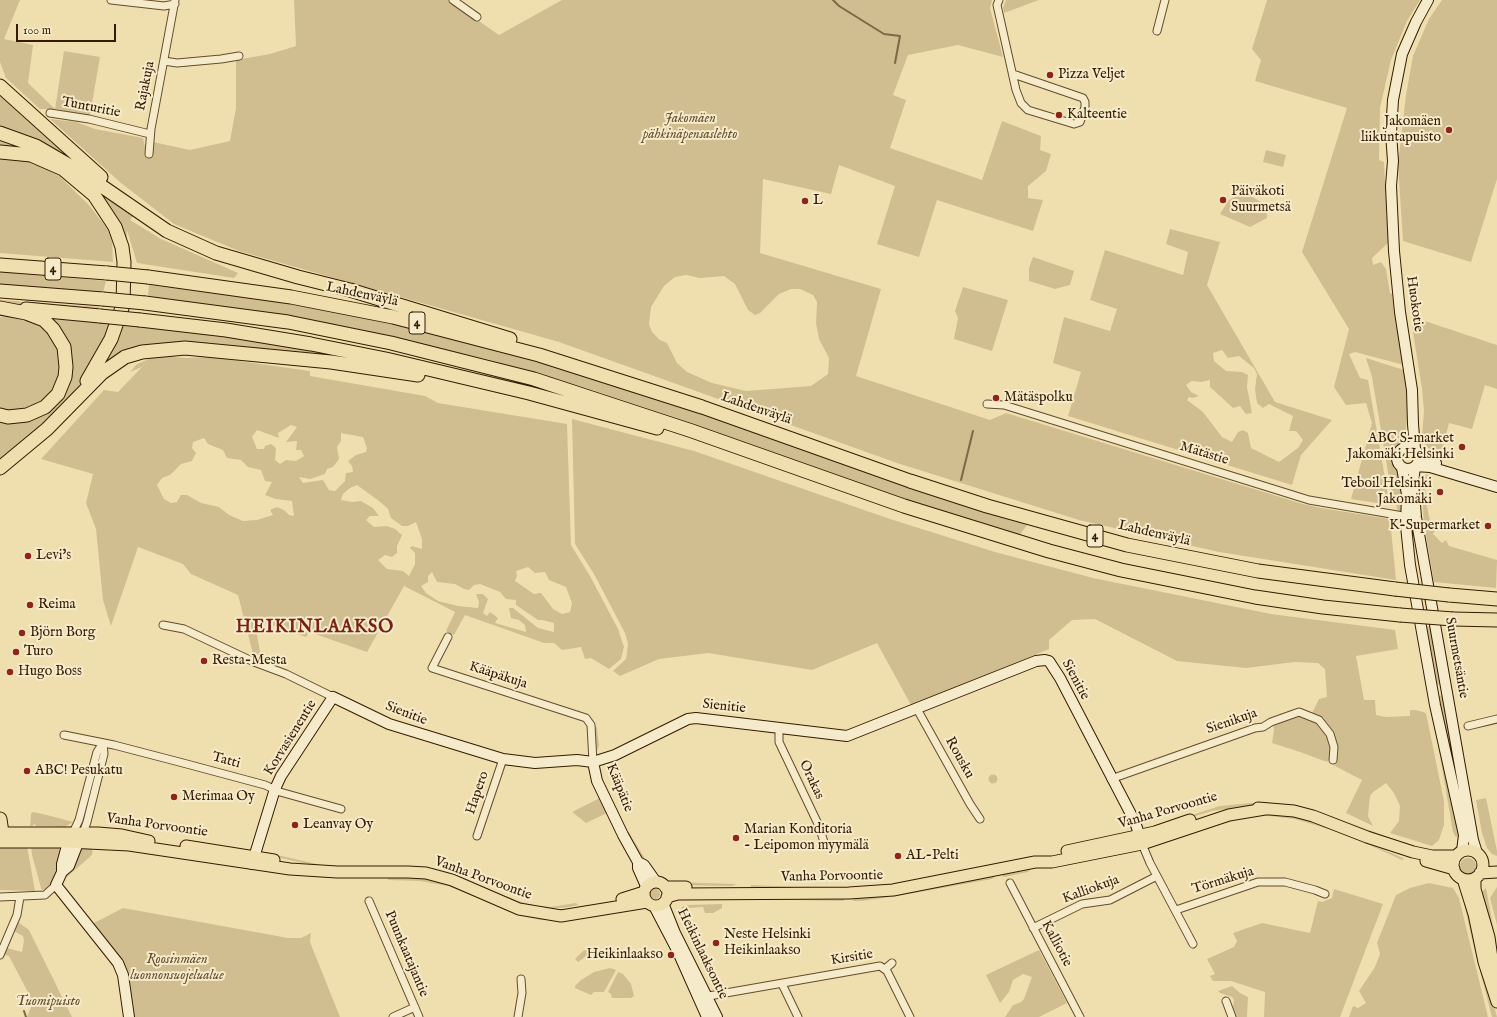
<!DOCTYPE html>
<html>
<head>
<meta charset="utf-8">
<style>
	body { margin:0 }
	#map { position:relative; width:1497px; height:1017px; overflow:hidden; background:#f0dfae; font-family:"IM FELL English",serif }
	canvas { display:block }
	.scale { position:absolute; left:16px; top:24px; width:100px; height:18px; box-sizing:border-box; border:2px solid #341b00; border-top:0; padding-left:5px; font-size:12px; line-height:14px; white-space:nowrap; color:#341b00; -webkit-text-stroke:3px #f5eaca; paint-order:stroke }
</style>
</head>
<body>
<div id="map">
<canvas width="1497" height="1017"></canvas>
<div class="scale">100 m</div>
</div>
<script>
const c = document.querySelector('canvas').getContext('2d');
c.lineJoin = 'round';
function paint(path, color) {
  c.fillStyle = color;
  c.fill(path, 'evenodd');
}
function poly(rows) {
  const path = new Path2D();
  for (const r of rows) {
    if (r.length === 3) {
      path.moveTo(r[0] + r[2], r[1]);
      path.arc(r[0], r[1], r[2], 0, 2 * Math.PI);
      continue;
    }
    path.moveTo(r[0], r[1]);
    for (let i = 2; i < r.length; i += 2) path.lineTo(r[i], r[i + 1]);
  }
  return path;
}
function stroke(path, color, width, dash) {
  c.strokeStyle = color;
  c.lineWidth = width;
  c.lineCap = dash ? 'butt' : 'round';
  c.setLineDash(dash || []);
  c.stroke(path);
}
function label(font, color, halo, rows, align = 'center') {
  c.font = font + ' "IM FELL English",serif';
  c.lineWidth = 4;
  c.setLineDash([]);
  c.textBaseline = 'middle';
  c.strokeStyle = halo;
  c.fillStyle = color;
  for (const [text, x, y, turn = 0] of rows) {
    c.save();
    c.translate(x, y);
    c.rotate((+turn || 0) * Math.PI / 180);
    c.textAlign = isNaN(turn) ? turn : align;
    if (halo) c.strokeText(text, 0, 0);
    c.fillText(text, 0, 0);
    c.restore();
  }
}
paint(poly([
	[0,0,20,0,4,39,33,45,28,83,55,109,64,51,100,57,90,115,55,109,40,109,6,78,0,62],
	[294,0,449,0,499,35,562,0,992,0,990,8,1003,57,958,45,908,55,893,95,906,100,890,148,982,180,1002,121,1041,136,1040,150,1051,154,1046,171,1028,186,1028,198,1043,200,1033,231,937,200,919,257,877,244,895,186,839,165,831,194,763,179,760,253,881,289,856,376,990,420,1006,413,1303,504,1321,508,1390,519,1396,580,1219,552,1079,520,897,463,559,342,239,251,174,224,121,183,50,119,76,122,95,129,143,138,146,151,153,150,153,142,190,150,230,141,236,108,236,60,270,54,296,46],
	[686,275,700,278,724,276,735,284,748,310,755,315,760,313,779,294,791,289,800,289,813,295,817,302,816,323,819,339,829,358,828,374,811,386,746,391,712,383,687,372,677,363,667,343,660,340,652,332,649,324,651,307,664,286,675,277],
	[1006,0,1039,0,1004,13,1003,8],
	[1267,0,1420,0,1407,21,1391,60,1380,108,1379,160,1384,162,1388,243,1372,258,1373,265,1381,262,1386,269,1390,293,1392,294,1404,365,1355,352,1349,354,1360,378,1368,380,1389,501,1383,504,1351,499,1372,423,1366,403,1346,405,1334,387,1349,329,1302,252,1347,108,1255,81,1261,60,1252,49],
	[1442,0,1497,0,1497,179,1471,262,1403,241,1398,164,1406,95,1413,56,1429,19],
	[0,91,82,165,0,128],
	[0,136,39,152,134,215,130,220,161,239,238,273,234,278,137,263,127,230,127,245,98,192,0,146],
	[1266,150,1286,155,1283,167,1263,162],
	[0,159,32,162,59,176,89,205,108,230,112,241,113,262,0,253],
	[1244,192,1266,205,1267,218,1250,227,1220,214,1229,200],
	[1170,229,1220,242,1207,285,1275,402,1332,420,1301,455,1292,485,1068,416,1081,372,1053,363,1064,317,1110,331,1117,309,1090,300,1105,250,1183,275,1188,252,1166,244],
	[1222,350,1228,358,1239,356,1254,368,1257,374,1255,389,1257,403,1263,408,1269,404,1293,416,1289,431,1296,431,1303,440,1298,448,1279,462,1251,448,1248,433,1243,430,1238,432,1232,442,1222,437,1203,412,1187,400,1189,397,1193,398,1199,396,1191,392,1186,385,1192,381,1201,382,1210,380,1210,387,1233,408,1240,406,1246,414,1252,413,1247,387,1248,375,1242,372,1226,371,1214,361,1213,353],
	[1033,257,1074,271,1070,285,1055,289,1029,281,1029,268],
	[0,272,106,281,103,292,0,284],
	[149,285,271,301,339,313,424,331,506,352,715,417,878,477,1027,525,1019,536,952,516,686,421,586,388,487,359,307,319,148,296],
	[963,287,1008,300,992,351,954,339,958,318,955,311],
	[0,300,99,307,98,311,0,303],
	[49,316,113,323,98,357,77,390,48,421,0,461,0,419,35,418,71,364,71,353,69,344],
	[0,317,18,317,40,324,56,340,62,366,54,393,33,409,0,411],
	[1416,318,1497,345,1497,389,1485,385,1472,429,1449,423,1441,455,1431,452,1424,443,1422,435,1424,411,1422,389,1412,326],
	[124,324,211,334,305,349,393,366,182,345,106,363],
	[164,356,186,358,210,357,310,371,310,376,425,396,438,403,567,424,571,545,590,576,618,629,624,647,621,659,609,669,591,658,585,659,581,647,562,650,554,643,544,643,465,615,454,635,446,631,455,612,404,586,367,652,309,632,306,637,254,619,261,657,253,654,238,595,191,574,183,564,138,547,111,626,103,600,96,529,86,503,93,474,41,459,104,390,118,392,142,367,130,372,137,364,154,357],
	[291,425,297,427,286,442,297,441,296,450,301,450,304,456,296,461,286,460,280,464,275,460,276,448,271,444,265,446,264,449,257,449,252,437,257,430,279,438,278,433],
	[341,433,363,437,367,448,366,452,356,455,348,461,352,466,353,472,346,473,345,481,335,491,329,490,323,480,303,483,299,477,310,479,325,474,327,469,333,467,339,459,337,447,341,441],
	[204,438,208,444,223,450,227,458,241,460,248,467,261,470,265,481,272,482,265,495,276,499,292,501,294,516,289,515,284,510,277,507,270,510,273,515,257,520,243,521,229,515,219,507,201,503,187,495,181,495,177,502,171,503,164,499,157,485,162,478,170,475,181,464,192,461,196,453,192,448,193,442],
	[357,485,379,501,388,509,391,518,402,526,408,526,416,522,422,539,422,549,412,546,410,548,415,553,415,564,409,576,403,571,387,569,378,560,385,555,392,557,397,553,397,546,402,535,395,529,387,526,374,527,366,520,370,516,379,516,373,508,361,501,352,502,341,500,343,494,350,488],
	[528,567,535,573,545,572,549,580,566,587,572,603,570,612,562,614,553,609,541,593,534,594,515,581,517,576,516,571],
	[432,572,437,582,455,584,464,589,469,590,474,585,480,584,500,592,506,599,516,600,516,605,538,620,542,620,554,623,554,632,538,628,513,608,509,608,511,618,519,620,525,625,526,632,495,623,498,618,490,612,487,616,483,613,488,599,483,594,476,594,479,602,478,608,458,606,438,601,426,593,421,586,428,582,428,576],
	[1366,358,1404,370,1408,410,1406,428,1402,440,1392,452,1391,459,1395,468,1400,473,1403,479,1391,480,1389,478,1372,377],
	[572,419,694,451,890,519,995,552,1093,578,1271,614,1395,630,1398,649,1356,656,1364,700,1375,700,1376,715,1386,717,1410,716,1410,710,1416,710,1426,713,1444,801,1444,825,1439,840,1432,846,1390,833,1399,821,1400,806,1394,793,1386,783,1373,792,1370,796,1368,816,1373,826,1346,813,1362,780,1335,766,1336,747,1312,713,1319,699,1327,697,1325,669,1318,663,1295,662,1246,668,1177,661,1095,619,1072,620,1049,640,1049,649,911,705,877,643,812,670,708,653,659,659,620,676,613,671,626,659,628,644,625,633,594,574,575,544],
	[1428,474,1425,489,1427,496,1425,497,1432,530,1435,530,1433,534,1442,543,1446,540,1449,546,1497,560,1496,588,1434,582,1424,524,1422,491,1423,477],
	[1395,485,1404,487,1402,510,1400,511,1398,511,1391,490,1392,486],
	[1423,626,1433,627,1443,684,1436,685],
	[1445,695,1467,837,1438,696],
	[1432,710,1460,838,1455,836,1453,832],
	[1294,716,1306,717,1318,721,1329,735,1332,747,1331,758,1327,762,1300,752,1272,743,1274,730,1273,724],
	[597,727,599,746,597,751,594,728],
	[993,779,4.5],
	[600,798,607,813,586,823,572,812],
	[1486,798,1497,851,1497,856,1492,854,1487,848,1482,833,1476,800],
	[1262,802,1291,805,1317,811,1396,840,1396,841,1255,805,1212,811,1157,828,1160,825,1220,806],
	[33,812,47,815,73,822,65,827,36,826,35,824,30,827,31,814],
	[1265,814,1288,815,1311,821,1342,833,1295,819,1260,815,1240,818,1163,843,1161,841,1228,818],
	[628,831,649,865,648,868,627,832],
	[1348,835,1403,858,1404,859,1402,860],
	[31,845,58,846,60,850,59,861,50,888,42,890,41,888,32,855],
	[27,846,35,891,0,890,0,848],
	[83,846,93,847,92,855,67,877,66,876,78,850],
	[273,854,321,865,345,867,378,866,379,868,316,866,272,856],
	[1468,866,8],
	[1030,870,1028,872,1004,877,1002,875],
	[408,876,432,879,559,920,541,920,522,916,448,886,420,881,388,880,388,877],
	[996,876,992,879,897,896,862,901,854,901,852,899,907,892],
	[683,882,699,883,737,884,732,886,681,885],
	[1429,883,1453,888,1459,898,1488,1017,1349,1017,1353,1006,1358,1008,1366,1003,1359,991,1375,967,1380,954,1377,943,1396,895,1410,888],
	[751,885,819,888,768,889,751,887],
	[483,887,518,901,536,906,551,907,576,903,578,905,569,907,549,909,527,907,483,889],
	[1497,887,1497,925,1490,898],
	[1486,888,1495,936,1495,938,1479,894],
	[655,894,5],
	[1334,889,1383,904,1340,1017,1264,1017,1265,992,1231,981,1213,981,1210,976,1215,974,1207,959,1234,947,1237,941,1233,933,1262,923,1310,933,1318,901,1322,902,1332,898],
	[1464,896,1482,961,1497,1017,1492,1017,1472,940,1463,899],
	[749,897,846,899,843,901,747,899],
	[722,904,722,908,713,913,705,913,703,907,689,908,685,912,684,918,690,932,687,933,680,917,682,907,686,905],
	[123,908,288,938,301,938,311,933,310,942,340,1017,134,1017,126,970,92,924],
	[18,922,29,930,72,1017,27,1017,33,1002,9,956,0,954,3,947,22,952,24,941,23,936,14,931],
	[598,946,600,950,599,951,588,955,578,962,575,959,583,951],
	[1039,950,1067,1003,1039,1017,1005,1017,1013,1005,1021,1002,1024,999,1032,977,1023,974,1013,980,1009,992,1000,1003,986,975],
	[610,968,616,970,604,992,594,992,591,995,575,988,575,986,581,980,594,972],
	[618,972,623,974,631,984,634,996,631,998,612,998,611,994,608,992],
	[1232,986,1240,993,1248,997,1247,1017,1235,1017,1232,1013,1234,1000,1232,997,1220,993,1218,991]
]), '#d0be90');
stroke(poly([
	[833,0,839,6,884,34,900,36,895,63],
	[961,480,973,431],
	[24,1011,26,1017]
]), '#7e6845', 2);
const street = poly([
	[111,0,164,6,175,4],
	[453,0,477,17],
	[999,0,997,5,1016,90,1021,103,1028,110,1074,124,1080,122,1085,107,1085,102,1083,98,1013,74],
	[1157,31,1165,0],
	[164,61,177,63,221,59,239,56],
	[50,113,89,119,150,134],
	[149,154,151,129,175,0],
	[987,404,1004,405,1309,500,1409,517],
	[163,625,184,629,254,662,286,674,333,697],
	[448,637,432,668,586,718,591,725,593,762],
	[917,709,970,804,980,819],
	[1468,726,1497,719],
	[779,728,779,742,819,826,824,842],
	[64,735,114,745,183,763,265,785,280,792,341,809],
	[1111,779,1255,728,1263,727,1271,722,1299,712,1319,720,1330,734,1334,747,1333,760],
	[72,835,79,820,97,752,103,743],
	[82,836,87,822,104,754,103,743],
	[477,836,503,759],
	[1142,844,1150,863,1193,944],
	[1010,883,1080,1017],
	[0,897,45,895,56,885],
	[369,901,419,1017],
	[1176,910,1258,882,1285,882,1315,890,1325,894],
	[1033,928,1082,904,1110,900,1157,876],
	[0,955,17,915,20,897],
	[885,969,892,963],
	[782,984,798,1017],
	[703,997,880,966,887,971,910,1017],
	[1226,1001,1232,1017],
	[393,1017,415,1007],
	[518,1017,522,993,521,979]
]);
const secondary = poly([
	[1408,458,11],
	[1415,449,1413,424,1412,390,1400,312,1394,251,1391,186,1393,161,1391,133,1393,100,1402,54,1416,22,1428,0],
	[1419,455,1426,460,1436,463],
	[1416,466,1430,467,1497,487],
	[1415,467,1413,482,1416,517,1473,840,1477,853],
	[1402,468,1407,494,1406,526,1410,565,1435,705,1464,835,1462,851],
	[593,762,597,781,623,835,638,862,638,868,646,886],
	[78,843,69,866,62,872,56,885,118,963,123,975,129,1017],
	[638,862,644,865,656,882],
	[252,864,275,789,281,776,333,697,389,724,503,759,535,763,577,760,593,762,615,755,688,719,696,718,847,736,1036,661,1045,660,1049,661,1060,678,1135,822,1142,843],
	[62,872,62,864,68,842],
	[663,903,675,933,717,1017],
	[654,906,678,952,707,1017]
]);
const primary = poly([
	[1258,808,1294,811,1313,816,1367,837,1413,852,1432,856,1456,856],
	[0,833,98,833,122,835,149,841],
	[0,842,68,842,129,845,290,869,337,872,408,872,426,873,452,880,519,909,561,916,647,902],
	[186,846,274,860],
	[1468,865,15],
	[1067,851,1155,832,1190,820],
	[1426,861,1454,869],
	[1480,873,1497,872],
	[1475,878,1475,889,1489,937,1496,987],
	[1463,879,1474,914,1484,962,1497,1002],
	[656,894,12],
	[665,887,686,887],
	[667,897,678,894,849,893,893,890,1035,862,1052,862,1142,844,1229,815,1265,809],
	[622,899,644,892]
]);
const highway = poly([
	[0,86,101,177],
	[0,133,36,146,84,174,167,231,216,253,298,277,350,290,510,339],
	[0,152,31,155,63,169,94,195,115,227,122,247,124,262,123,305,111,339,87,381],
	[0,265,107,273],
	[148,277,291,297,393,317,539,355,702,407,910,481,987,506,1127,545,1258,571,1395,589],
	[0,291,103,299],
	[145,303,288,322,391,343,534,379,692,431,904,506,1049,551,1121,570,1255,597,1323,607,1400,615],
	[0,308,26,313,44,320,53,329,64,347,66,367,65,377,58,394,45,407,27,415,8,417,0,415],
	[26,309,100,316],
	[140,320,226,330,311,344,386,359,529,393,657,428],
	[0,468,47,429,102,373,125,357,142,352,185,348,331,362,418,375],
	[1449,595,1497,599],
	[1453,619,1497,620],
	[0,819,2,833,0,837]
]);
stroke(street, '#634c2c', 9);
stroke(secondary, '#341b00', 12);
stroke(primary, '#341b00', 13);
stroke(highway, '#341b00', 15);
stroke(street, '#f5eaca', 7);
stroke(secondary, '#f5eaca', 10);
stroke(primary, '#f0dfae', 11);
stroke(highway, '#f0dfae', 13);
const highwayBridge = poly([
	[107,273,148,277],
	[103,299,145,303],
	[100,316,140,320],
	[1395,589,1449,595],
	[1400,615,1453,619]
]);
stroke(highwayBridge, '#341b00', 15, []);
stroke(highwayBridge, '#f0dfae', 13);
for (const [x, y, r, color] of [
	[1050,75,4,"#8f2418"],
	[1059,115,4,"#8f2418"],
	[1449,130,4,"#8f2418"],
	[1223,200,4,"#8f2418"],
	[805,201,4,"#8f2418"],
	[996,398,4,"#8f2418"],
	[1462,447,4,"#8f2418"],
	[1440,492,4,"#8f2418"],
	[1488,526,4,"#8f2418"],
	[28,556,4,"#8f2418"],
	[30,605,4,"#8f2418"],
	[22,633,4,"#8f2418"],
	[16,652,4,"#8f2418"],
	[204,661,4,"#8f2418"],
	[10,672,4,"#8f2418"],
	[27,771,4,"#8f2418"],
	[174,797,4,"#8f2418"],
	[295,825,4,"#8f2418"],
	[736,838,4,"#8f2418"],
	[898,856,4,"#8f2418"],
	[716,943,4,"#8f2418"],
	[671,955,4,"#8f2418"]
]) {
  const dot = new Path2D();
  dot.arc(x, y, r, 0, 2 * Math.PI);
  c.fillStyle = color;
  c.fill(dot);
  stroke(dot, '#f5eaca', 1.5);
}
for (const [x, y, w] of [
	[53,269,16],
	[417,323,16],
	[1095,536,16]
]) {
  const box = new Path2D();
  box.roundRect(x - w / 2, y - 11, w, 22, 3);
  c.fillStyle = '#f5eaca';
  c.fill(box);
  stroke(box, '#341b00', 1);
}
label('bold 13px', '#341b00', null, [
	["4",53,269],
	["4",417,323],
	["4",1095,536]
]);
label('14px', '#341b00', '#f5eaca', [
	["Pizza Veljet",1058,75],
	["Kalteentie",1067,115],
	["Jakomäen",1441,122,"right"],
	["liikuntapuisto",1441,138,"right"],
	["Päiväkoti",1231,192],
	["Suurmetsä",1231,208],
	["L",813,201],
	["Mätäspolku",1004,398],
	["ABC S-market",1454,439,"right"],
	["Jakomäki Helsinki",1454,455,"right"],
	["Teboil Helsinki",1432,484,"right"],
	["Jakomäki",1432,500,"right"],
	["K-Supermarket",1480,526,"right"],
	["Levi's",36,556],
	["Reima",38,605],
	["Björn Borg",30,633],
	["Turo",24,652],
	["Resta-Mesta",212,661],
	["Hugo Boss",18,672],
	["ABC! Pesukatu",35,771],
	["Merimaa Oy",182,797],
	["Leanvay Oy",303,825],
	["Marian Konditoria",744,830],
	["- Leipomon myymälä",744,846],
	["AL-Pelti",906,856],
	["Neste Helsinki",724,935],
	["Heikinlaakso",724,951],
	["Heikinlaakso",663,955,"right"]
], 'left');
label('14px', '#341b00', '#f5eaca', [
	["Rajakuja",146,86,-79],
	["Tunturitie",91,108,11],
	["Lahdenväylä",362,295,12],
	["Huokotie",1414,304,82],
	["Lahdenväylä",756,409,19],
	["Mätästie",1204,454,17],
	["Lahdenväylä",1154,534,13],
	["Suurmetsäntie",1456,658,80],
	["Kääpäkuja",498,676,18],
	["Sienitie",1075,680,62],
	["Sienitie",724,707,6],
	["Sienitie",406,714,21],
	["Sienikuja",1232,722,-19],
	["Korvasienentie",291,738,-58],
	["Rousku",959,758,61],
	["Tatti",226,761,15],
	["Orakas",811,780,65],
	["Kääpätie",619,788,68],
	["Hapero",478,793,-71],
	["Vanha Porvoontie",1168,811,-16],
	["Vanha Porvoontie",157,826,8],
	["Vanha Porvoontie",832,877,-1],
	["Vanha Porvoontie",483,879,20],
	["Törmäkuja",1223,881,-17],
	["Kalliokuja",1091,890,-20],
	["Kalliotie",1056,944,62],
	["Puunkaatajantie",406,954,67],
	["Heikinlaaksontie",702,954,64],
	["Kirsitie",852,958,-9]
]);
label('italic 14px', '#634c2b', '#f5eaca', [
	["Jakomäen",690,119],
	["pähkinäpensaslehto",690,135],
	["Roosinmäen",177,960],
	["luonnonsuojelualue",177,976],
	["Tuomipuisto",48,1002]
]);
c.letterSpacing = '1px';
label('bold 18px', '#7a1f14', '#f5eaca', [
	["HEIKINLAAKSO",315,628]
]);
c.letterSpacing = '0px';
</script>
</body>
</html>
